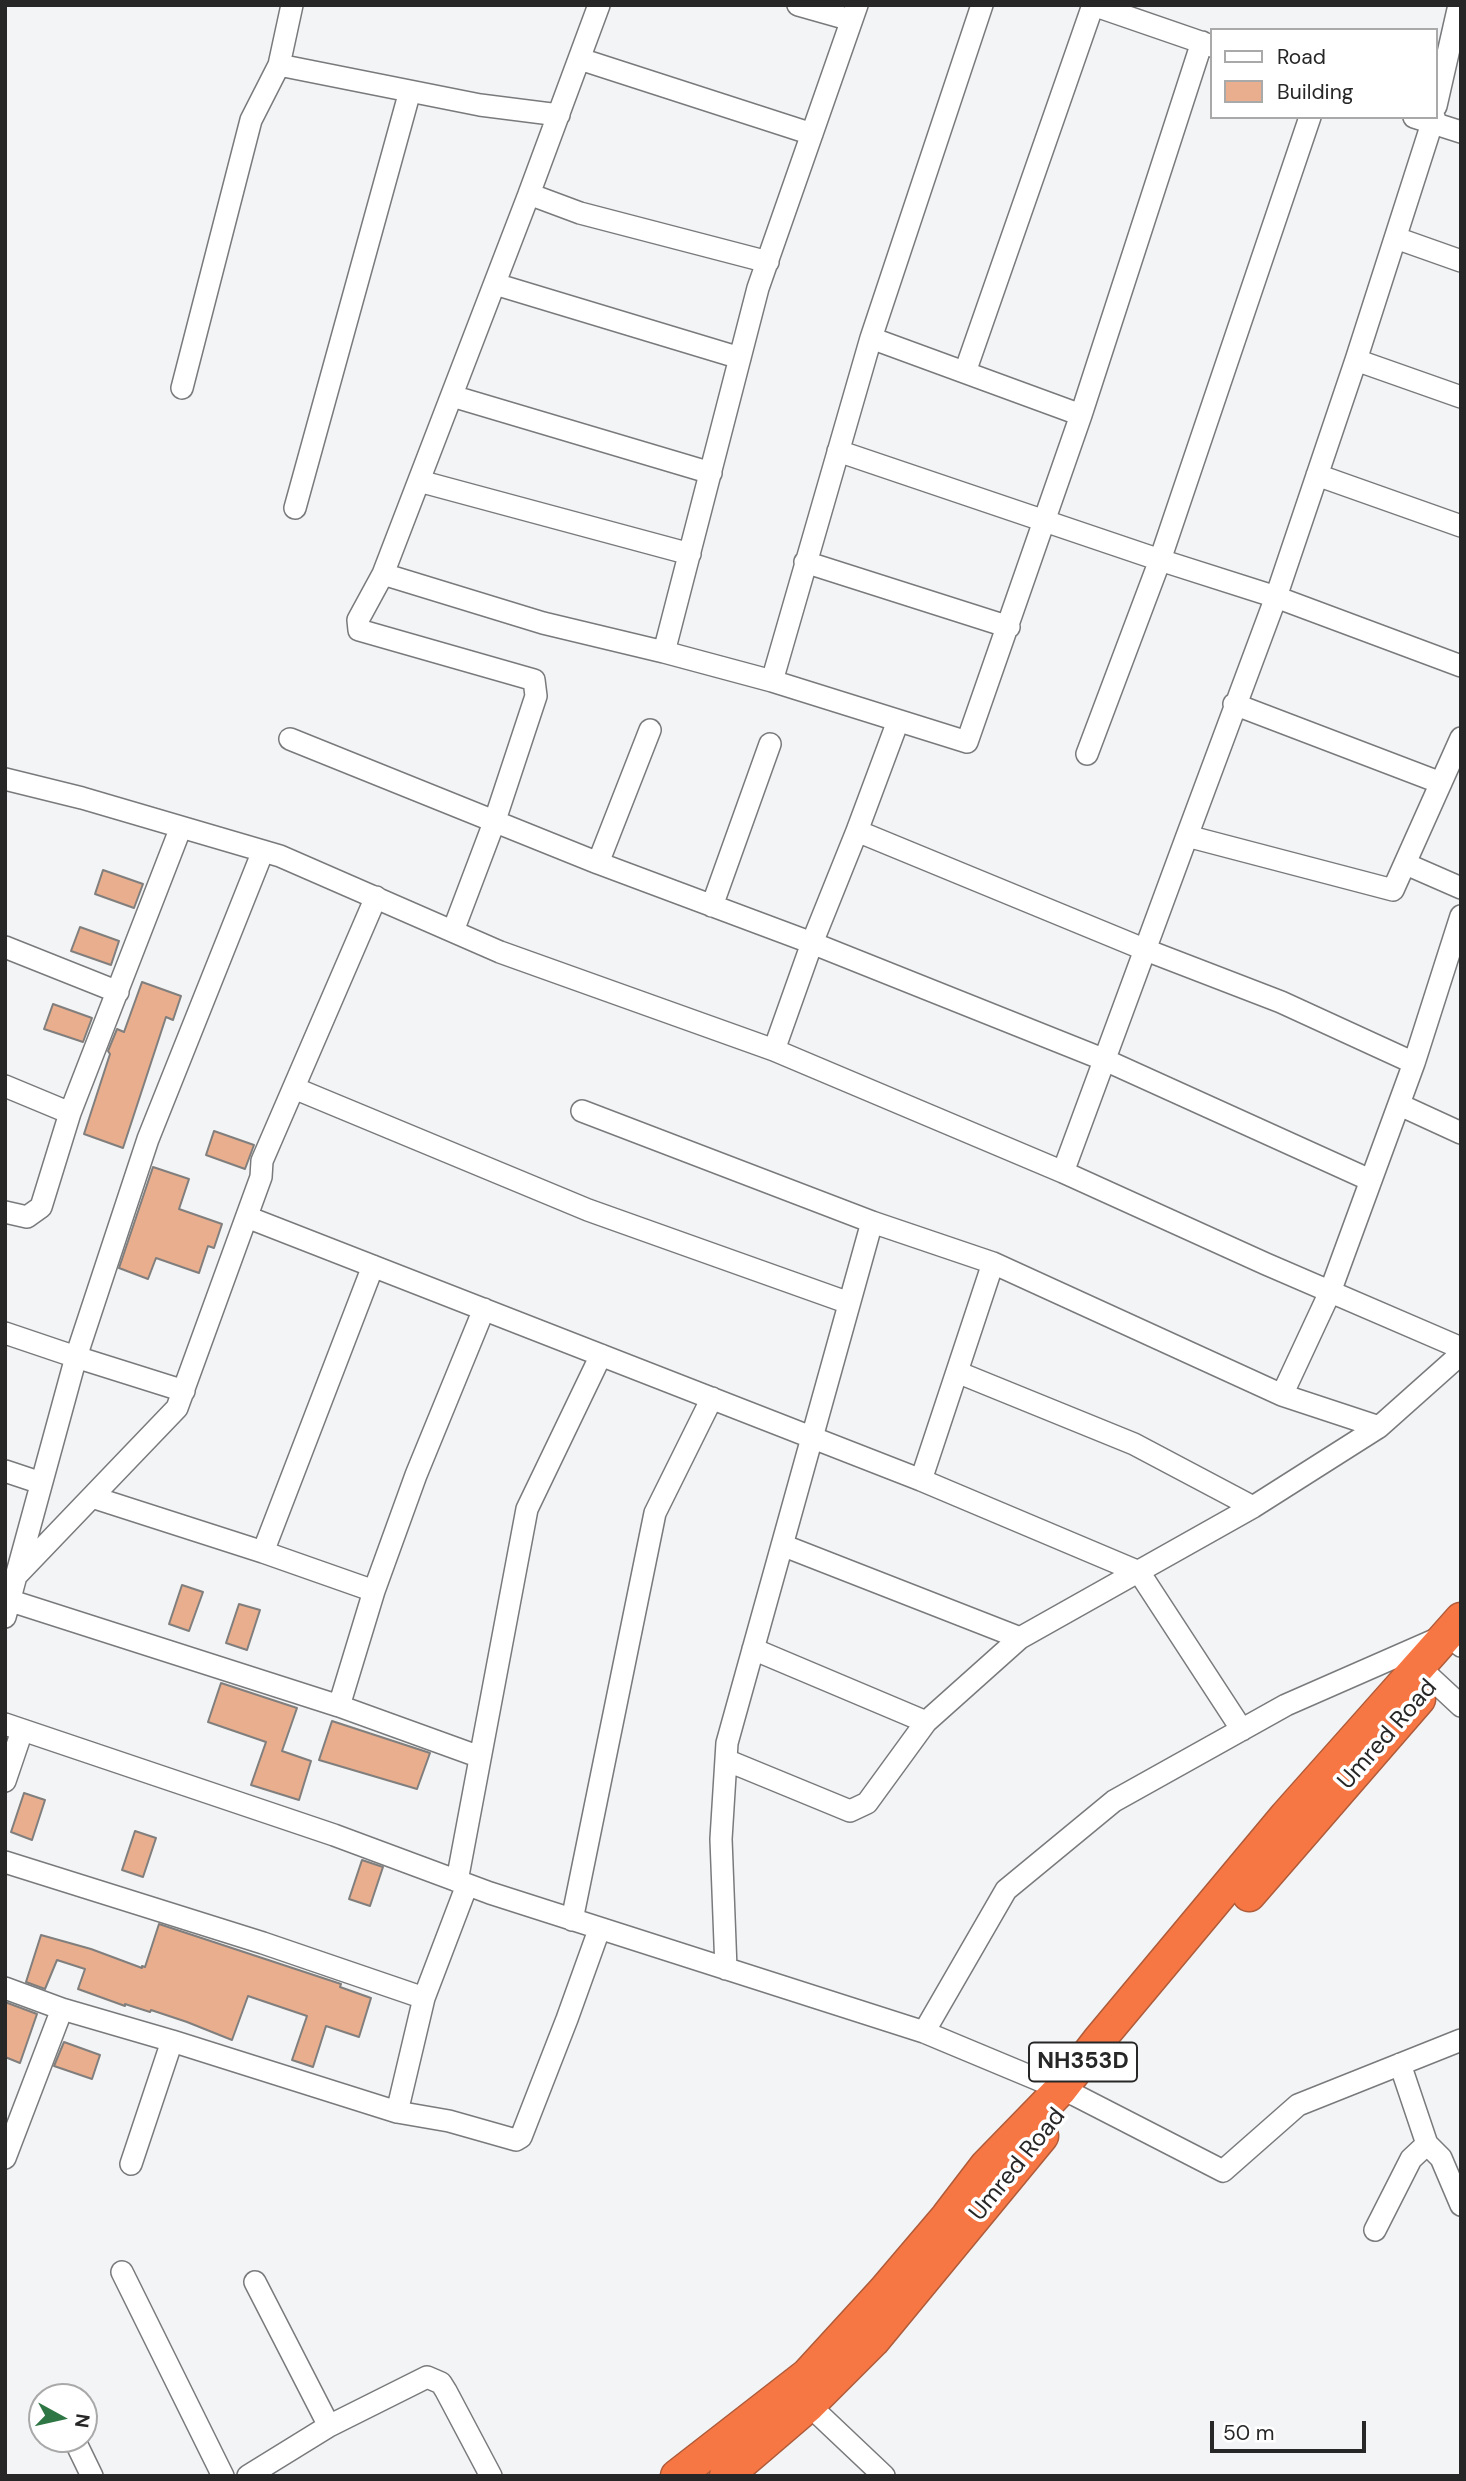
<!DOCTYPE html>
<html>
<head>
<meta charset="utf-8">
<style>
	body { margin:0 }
	#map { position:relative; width:1466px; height:2481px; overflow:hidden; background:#f3f4f5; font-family:"DM Sans",sans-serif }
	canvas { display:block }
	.frame { position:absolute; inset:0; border:7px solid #272727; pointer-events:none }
	.legend { position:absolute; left:1210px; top:28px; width:228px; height:91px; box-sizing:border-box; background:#fff; border:2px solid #a9a9a9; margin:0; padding:9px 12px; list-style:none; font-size:21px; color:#272727 }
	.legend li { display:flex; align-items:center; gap:14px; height:35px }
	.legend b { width:35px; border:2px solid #a9a9a9 }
	.north { position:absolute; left:28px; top:2383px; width:70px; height:70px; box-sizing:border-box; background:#fff; border:2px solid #a9a9a9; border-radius:50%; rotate:98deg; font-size:19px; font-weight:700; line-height:28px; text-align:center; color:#272727 }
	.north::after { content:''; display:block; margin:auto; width:24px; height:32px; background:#2e7643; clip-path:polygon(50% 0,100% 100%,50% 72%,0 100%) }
	.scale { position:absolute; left:1210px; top:2421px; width:156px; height:32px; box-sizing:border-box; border:4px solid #272727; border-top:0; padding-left:9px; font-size:21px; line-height:24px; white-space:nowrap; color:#272727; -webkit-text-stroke:5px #fff; paint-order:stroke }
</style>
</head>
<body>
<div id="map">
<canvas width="1466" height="2481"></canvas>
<div class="frame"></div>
<ul class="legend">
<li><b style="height:9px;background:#fff"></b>Road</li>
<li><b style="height:19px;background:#e8ae8e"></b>Building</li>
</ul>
<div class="north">N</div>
<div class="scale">50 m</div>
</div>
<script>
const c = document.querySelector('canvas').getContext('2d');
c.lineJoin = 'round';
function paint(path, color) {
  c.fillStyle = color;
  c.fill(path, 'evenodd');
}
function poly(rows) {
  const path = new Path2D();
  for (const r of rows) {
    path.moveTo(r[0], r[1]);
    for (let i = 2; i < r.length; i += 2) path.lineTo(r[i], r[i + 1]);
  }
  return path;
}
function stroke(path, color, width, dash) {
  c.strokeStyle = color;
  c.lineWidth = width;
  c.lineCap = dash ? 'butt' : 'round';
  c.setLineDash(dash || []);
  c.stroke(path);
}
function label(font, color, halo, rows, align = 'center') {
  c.font = font + ' "DM Sans",sans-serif';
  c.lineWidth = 7;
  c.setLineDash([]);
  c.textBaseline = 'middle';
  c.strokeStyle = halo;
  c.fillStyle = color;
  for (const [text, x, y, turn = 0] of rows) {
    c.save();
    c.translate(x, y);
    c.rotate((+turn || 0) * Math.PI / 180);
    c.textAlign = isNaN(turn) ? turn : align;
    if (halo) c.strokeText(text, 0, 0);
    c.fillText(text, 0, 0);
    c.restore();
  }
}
const building = poly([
	[103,870,143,884,134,908,95,894,103,870],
	[80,927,119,941,111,965,71,951,80,927],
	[142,982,181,996,173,1020,166,1017,123,1148,84,1134,110,1054,108,1051,117,1029,124,1032,142,982],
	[53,1004,92,1018,83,1042,44,1029,53,1004],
	[214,1131,254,1145,245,1169,206,1155,214,1131],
	[153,1167,189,1179,179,1209,222,1224,214,1248,208,1246,199,1273,156,1258,148,1279,119,1268,153,1167],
	[182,1585,203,1592,189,1631,169,1624,182,1585],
	[239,1604,260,1610,247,1650,226,1643,239,1604],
	[221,1683,297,1708,282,1751,311,1761,299,1800,251,1785,266,1742,208,1722,221,1683],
	[332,1721,430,1753,417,1789,319,1760,332,1721],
	[24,1793,45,1800,32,1840,11,1832,24,1793],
	[135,1831,156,1838,143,1877,122,1870,135,1831],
	[362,1860,383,1867,370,1906,349,1899,362,1860],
	[159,1924,341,1984,340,1987,371,1998,359,2037,326,2026,313,2067,292,2060,307,2016,248,1996,232,2040,187,2022,151,2010,150,2012,125,2004,125,2006,78,1989,85,1969,57,1960,45,1989,26,1982,41,1935,91,1949,142,1968,142,1966,145,1967,159,1924],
	[5,2002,37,2014,20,2063,5,2057,5,2002],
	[64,2042,100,2055,92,2079,54,2066,64,2042]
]);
paint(building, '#e8ae8e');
stroke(building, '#817f7e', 2);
const minor = poly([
	[292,5,279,65,480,105,559,115],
	[599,5,529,194,580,213,768,262],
	[798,5,851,20],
	[982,5,871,338,1081,415,1202,42],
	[1093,5,1212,46],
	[580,59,812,134],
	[1436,106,1459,5],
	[1414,117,1461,132],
	[1434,117,1356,360,1276,597,1187,836,1393,890,1461,738],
	[529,194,383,574,543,623,664,652,772,681,967,742,1081,415],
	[1396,238,1461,261],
	[495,284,740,358],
	[1356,360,1461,397],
	[965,372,1093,5],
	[182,388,251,120,279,65],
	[452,396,711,473],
	[838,451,1160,560,1276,597,1461,666],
	[1317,475,1461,526],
	[419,481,690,554],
	[295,508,410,91],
	[805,562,1009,627],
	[383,574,358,620,359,630,534,680,536,696,495,820,453,931],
	[664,652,758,288,857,5],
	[772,681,871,338],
	[1234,704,1441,783],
	[290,739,598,863,812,943,857,831,1146,950,1281,1002,1414,1063,1330,1292,1282,1395],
	[1087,754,1160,560,1310,117],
	[5,779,82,798,280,856,500,952,774,1050],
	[857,831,898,721],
	[598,863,650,730],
	[1406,864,1461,888],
	[712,906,770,744],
	[5,947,118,992],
	[1414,1063,1461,916],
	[5,1086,70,1113],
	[294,1088,588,1210,849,1303],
	[1400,1105,1461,1133],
	[582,1111,872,1222,727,1743,721,1839,726,1969],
	[1063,1172,1187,836],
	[1370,1180,1105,1060,812,943,774,1050,1063,1172,1266,1264,1461,1348],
	[5,1212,27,1217,41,1207,70,1113,181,827],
	[247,1217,921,1480],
	[872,1222,993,1263],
	[5,1333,76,1357,148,1139,263,851],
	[957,1372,1134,1444,1253,1507],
	[5,1471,41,1483],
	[92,1497,263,1552,373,1266],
	[782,1545,1020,1638],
	[263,1552,374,1591],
	[17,1573,76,1357,184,1391],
	[5,1599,339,1706,480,1757],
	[5,1617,16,1576,177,1408,261,1177,262,1161,376,897],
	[1419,1667,1461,1706],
	[339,1706,374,1591,416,1475,484,1309],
	[926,1722,1020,1638,1253,1507,1379,1427,1461,1354],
	[5,1724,334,1835,490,1893,924,2032,1075,2095,1223,2171,1298,2105,1461,2040],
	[1242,1730,1139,1572,921,1480,993,1263,1282,1395,1379,1427],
	[726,1760,850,1811,867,1803,926,1722,753,1649],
	[5,1781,22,1731],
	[5,1862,263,1943,424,1998],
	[457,1881,527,1509,601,1355],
	[572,1920,655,1513,712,1398],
	[5,1988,62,2009,172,2041,397,2112,424,1998,467,1885],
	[924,2032,1006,1890,1114,1801,1286,1705,1448,1634,1461,1646],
	[1400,2064,1427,2144,1441,2158,1461,2205],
	[397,2112,449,2121,516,2140,521,2137,567,2019,599,1930],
	[5,2158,62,2009],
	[131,2164,172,2041],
	[1375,2230,1411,2159,1427,2144],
	[122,2272,223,2476],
	[255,2282,329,2426],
	[809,2405,884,2476],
	[76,2443,92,2476],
	[248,2476,329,2426,427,2377,441,2383,446,2391,491,2476]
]);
const highway = poly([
	[1249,1895,1419,1699],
	[677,2476,807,2375,884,2291,947,2217,986,2166,1061,2089,1099,2040,1286,1816,1461,1619],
	[726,2476,809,2405,873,2341,1042,2136]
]);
stroke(minor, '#797a7c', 24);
stroke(highway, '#ae5b3a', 35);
stroke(minor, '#fff', 21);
stroke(highway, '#f77744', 32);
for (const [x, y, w] of [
	[1083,2062,108]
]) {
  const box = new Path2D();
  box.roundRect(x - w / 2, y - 19.5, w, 39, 5);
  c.fillStyle = '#fff';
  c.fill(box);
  stroke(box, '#272727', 2);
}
label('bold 23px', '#272727', null, [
	["NH353D",1083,2062]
]);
label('24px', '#272727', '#fff', [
	["Umred Road",1388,1735,-49],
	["Umred Road",1018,2165,-51]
]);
</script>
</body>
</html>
